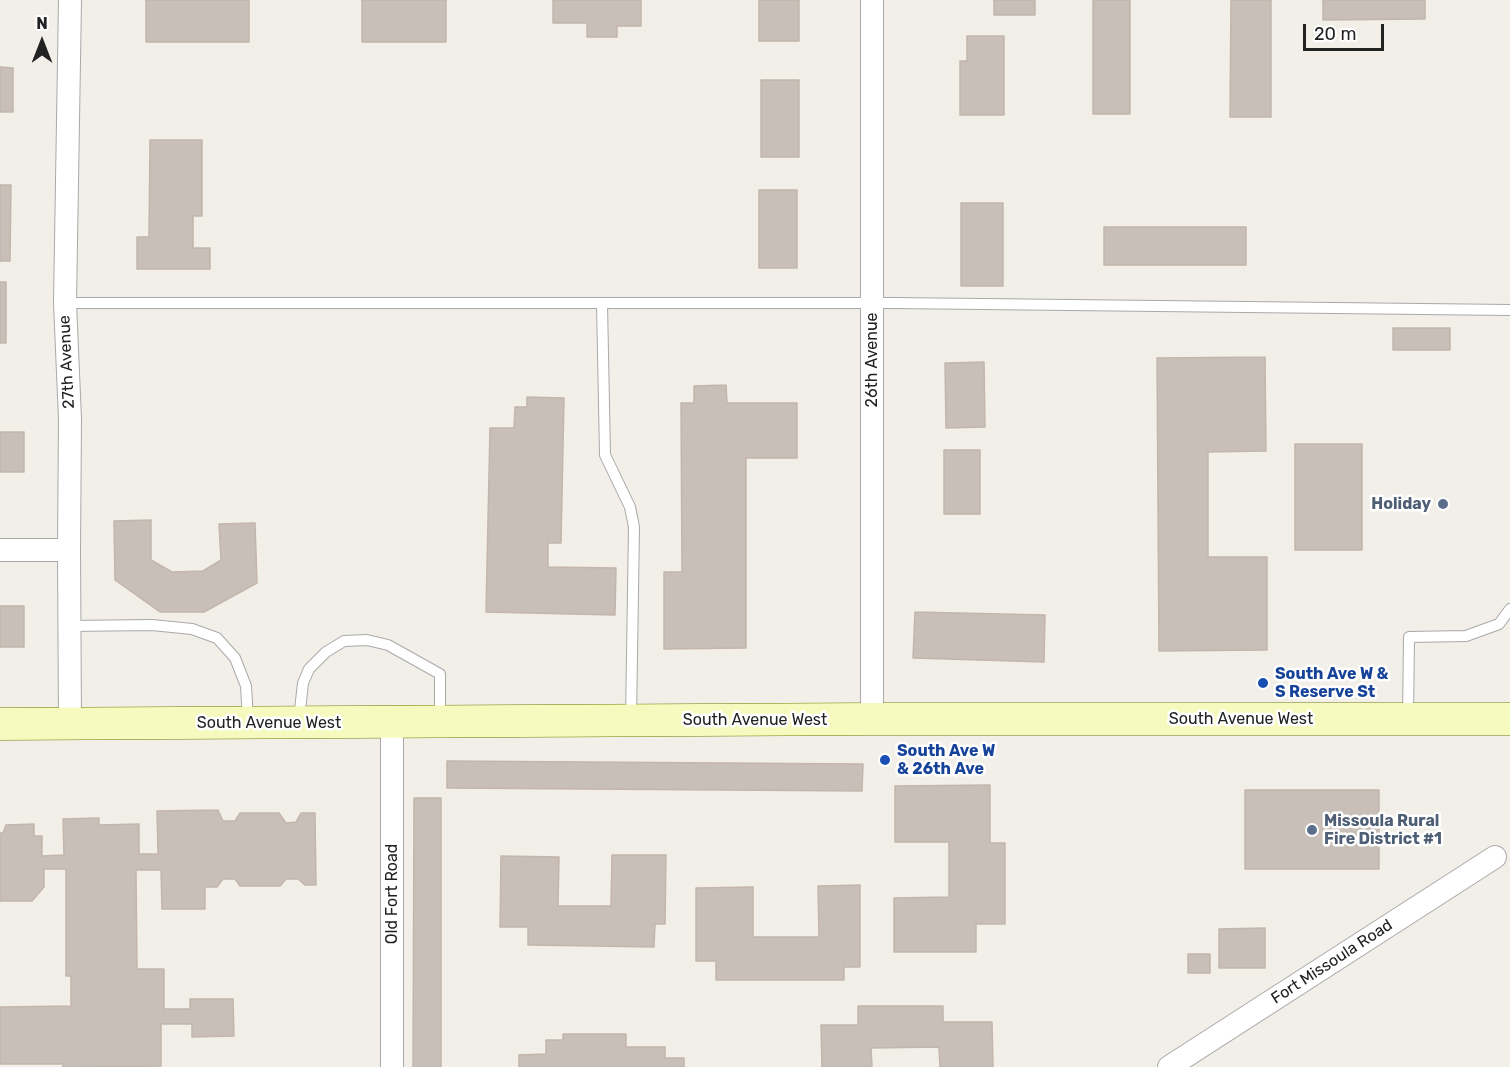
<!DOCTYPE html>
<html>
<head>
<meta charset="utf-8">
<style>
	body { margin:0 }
	#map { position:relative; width:1510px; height:1067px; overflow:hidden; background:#f2efe9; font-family:Rubik,sans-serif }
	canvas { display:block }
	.north { position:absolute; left:12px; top:12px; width:60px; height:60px; -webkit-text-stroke:4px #fff; paint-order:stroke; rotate:0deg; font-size:16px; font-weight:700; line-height:24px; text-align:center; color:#222 }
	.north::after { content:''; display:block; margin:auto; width:21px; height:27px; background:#222; clip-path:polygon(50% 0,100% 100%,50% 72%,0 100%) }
	.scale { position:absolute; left:1303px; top:24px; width:81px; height:27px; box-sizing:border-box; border:3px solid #222; border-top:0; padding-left:8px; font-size:18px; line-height:21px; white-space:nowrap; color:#222; -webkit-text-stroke:4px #fff; paint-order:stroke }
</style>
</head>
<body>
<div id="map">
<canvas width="1510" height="1067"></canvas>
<div class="north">N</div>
<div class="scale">20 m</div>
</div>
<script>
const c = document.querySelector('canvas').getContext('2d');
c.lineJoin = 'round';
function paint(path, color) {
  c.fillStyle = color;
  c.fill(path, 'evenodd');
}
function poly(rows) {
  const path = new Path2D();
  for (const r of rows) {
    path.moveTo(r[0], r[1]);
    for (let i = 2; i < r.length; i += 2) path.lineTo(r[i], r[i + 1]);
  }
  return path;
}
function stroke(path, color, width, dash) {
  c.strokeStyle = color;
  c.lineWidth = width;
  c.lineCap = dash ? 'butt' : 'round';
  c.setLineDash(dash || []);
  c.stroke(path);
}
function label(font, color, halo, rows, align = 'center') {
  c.font = font + ' Rubik,sans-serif';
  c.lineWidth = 5;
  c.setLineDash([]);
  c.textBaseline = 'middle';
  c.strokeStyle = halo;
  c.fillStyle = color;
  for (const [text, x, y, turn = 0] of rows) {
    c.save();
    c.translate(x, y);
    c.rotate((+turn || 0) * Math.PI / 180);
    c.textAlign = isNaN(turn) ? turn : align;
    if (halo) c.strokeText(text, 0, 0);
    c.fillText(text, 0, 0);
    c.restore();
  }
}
const building = poly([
	[146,0,249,0,249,42,146,42,146,0],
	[362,0,446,0,446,42,362,42,362,0],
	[553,0,641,0,641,26,617,26,617,37,587,37,587,23,553,23,553,0],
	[759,0,799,0,799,41,759,41,759,0],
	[994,0,1035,0,1035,15,994,15,994,0],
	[1093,0,1130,0,1130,114,1093,114,1093,0],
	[1231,0,1271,0,1271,117,1230,117,1231,0],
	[1323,0,1425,0,1425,19,1323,20,1323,0],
	[967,36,1004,36,1004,115,960,115,960,61,967,61,967,36],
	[0,67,13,68,13,112,0,112,0,67],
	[761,80,799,80,799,157,761,157,761,80],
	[150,140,202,140,202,216,193,216,193,248,210,248,210,269,137,269,137,237,149,237,150,140],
	[0,185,11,185,10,261,0,261,0,185],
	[759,190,797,190,797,268,759,268,759,190],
	[961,203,1003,203,1003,286,961,286,961,203],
	[1104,227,1246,227,1246,265,1104,265,1104,227],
	[0,282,6,282,6,343,0,343,0,282],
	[1393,328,1450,328,1450,350,1393,350,1393,328],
	[1265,357,1266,451,1208,452,1208,557,1267,557,1267,650,1159,651,1157,358,1265,357],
	[984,362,985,427,946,428,945,363,984,362],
	[726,385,727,403,797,403,797,458,746,458,746,648,664,649,664,572,682,572,681,403,694,403,694,386,726,385],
	[527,397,564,398,561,543,548,543,548,567,616,568,615,615,486,612,490,428,514,428,515,407,527,407,527,397],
	[0,432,24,432,24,472,0,472,0,432],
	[1295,444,1362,444,1362,550,1295,550,1295,444],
	[944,450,980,450,980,514,944,514,944,450],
	[151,520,151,560,172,572,203,571,221,560,219,524,255,523,257,583,204,612,160,612,115,580,114,521,151,520],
	[0,606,24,606,24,647,0,647,0,606],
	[915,612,1045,615,1044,662,913,658,915,612],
	[447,761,863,764,862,791,447,788,447,761],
	[990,785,990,843,1005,843,1005,924,976,924,976,952,894,952,894,898,949,897,949,842,895,842,895,786,990,785],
	[1245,790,1379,790,1379,869,1245,869,1245,790],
	[414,798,441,798,441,1067,413,1067,414,798],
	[218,810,223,821,235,821,240,813,279,813,286,823,296,822,301,813,315,813,316,885,305,885,298,879,286,879,280,886,240,886,235,879,223,879,217,887,205,887,205,909,162,909,161,870,136,870,137,969,164,969,164,1009,190,1009,190,999,233,999,234,1036,192,1037,192,1024,161,1024,161,1066,63,1067,63,1064,0,1064,0,1007,71,1006,71,976,66,976,66,869,44,869,44,887,32,901,0,901,0,833,3,833,6,825,34,824,34,836,42,836,42,856,64,855,63,819,99,818,99,825,139,824,139,854,158,854,157,811,218,810],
	[612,855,666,855,665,924,655,924,654,947,528,945,528,927,500,927,501,856,559,857,558,906,611,906,612,855],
	[860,885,860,967,844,967,844,980,716,980,716,961,696,961,696,888,753,887,753,937,819,937,818,886,860,885],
	[1265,928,1265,968,1219,968,1219,929,1265,928],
	[1188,954,1210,954,1210,973,1188,973,1188,954],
	[858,1006,943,1006,943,1022,992,1022,993,1067,940,1067,939,1047,871,1048,872,1067,822,1067,821,1025,858,1025,858,1006],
	[563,1034,626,1034,626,1047,665,1047,665,1058,684,1058,684,1067,519,1067,519,1055,546,1054,546,1040,563,1040,563,1034]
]);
paint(building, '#c7bfb8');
stroke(building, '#c4b6ab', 1.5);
const lane = poly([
	[65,303,894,303,1510,310],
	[602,303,605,455,630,507,634,527,631,719],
	[69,626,152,625,192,629,217,638,235,658,246,686,248,720],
	[1408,718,1409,637,1466,636,1499,624,1510,609],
	[299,719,303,683,309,669,326,652,344,641,367,640,388,645,440,674,440,718]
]);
const street = poly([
	[70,0,65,303,70,419,69,550,70,724],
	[0,550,69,550],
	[872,719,872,0],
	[392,722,392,1067],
	[1169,1067,1495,857]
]);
const secondary = poly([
	[0,724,872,719,1510,719]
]);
stroke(lane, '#a9a9a9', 12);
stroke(street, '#a9a9a9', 24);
stroke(secondary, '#707d05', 33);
stroke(lane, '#fff', 10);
stroke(street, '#fff', 22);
stroke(secondary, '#f7fabf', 32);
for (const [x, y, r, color] of [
	[1443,504,6,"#5c6f8a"],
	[1263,683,6,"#1a4fb4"],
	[885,760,6,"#1a4fb4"],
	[1312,830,6,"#5c6f8a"]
]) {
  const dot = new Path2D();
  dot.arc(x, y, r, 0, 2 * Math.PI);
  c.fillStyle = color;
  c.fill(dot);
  stroke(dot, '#fff', 2);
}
label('16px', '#222', '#fff', [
	["26th Avenue",872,360,-90],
	["27th Avenue",67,362,-93],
	["South Avenue West",1241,719],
	["South Avenue West",755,720],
	["South Avenue West",269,723],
	["Old Fort Road",392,894,-90],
	["Fort Missoula Road",1332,962,-33]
]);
label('bold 16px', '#4e5e75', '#fff', [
	["Holiday",1431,504],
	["Missoula Rural",1324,821,"left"],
	["Fire District #1",1324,839,"left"]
], 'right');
label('bold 16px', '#164399', '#fff', [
	["South Ave W &",1275,674],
	["S Reserve St",1275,692],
	["South Ave W",897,751],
	["& 26th Ave",897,769]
], 'left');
</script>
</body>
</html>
